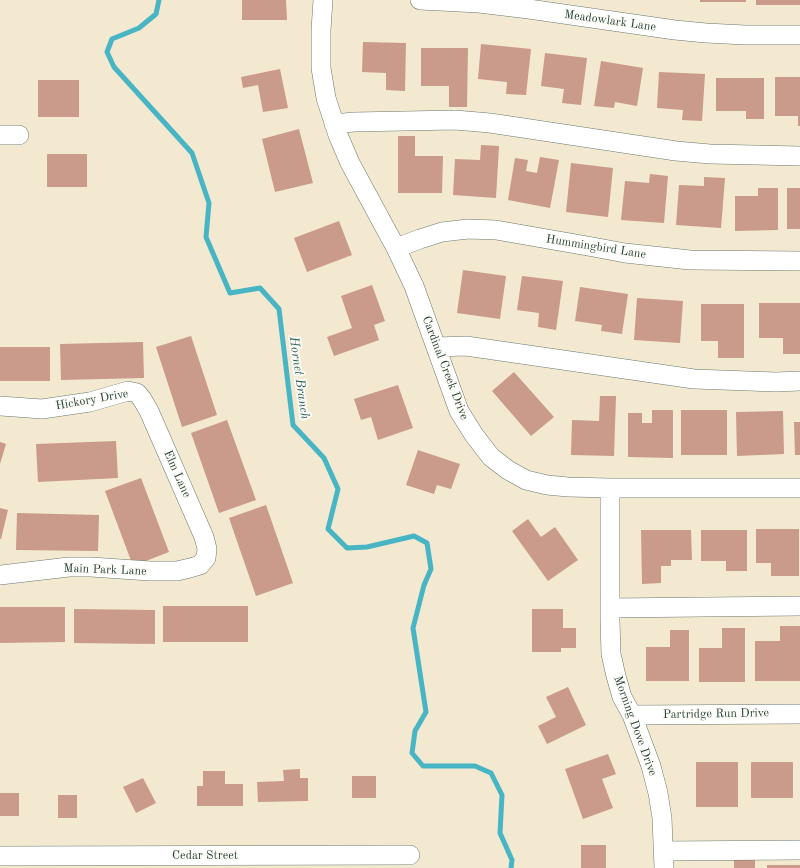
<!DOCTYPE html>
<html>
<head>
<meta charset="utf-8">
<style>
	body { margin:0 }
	canvas { display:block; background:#f3e8d0 }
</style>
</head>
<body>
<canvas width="800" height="868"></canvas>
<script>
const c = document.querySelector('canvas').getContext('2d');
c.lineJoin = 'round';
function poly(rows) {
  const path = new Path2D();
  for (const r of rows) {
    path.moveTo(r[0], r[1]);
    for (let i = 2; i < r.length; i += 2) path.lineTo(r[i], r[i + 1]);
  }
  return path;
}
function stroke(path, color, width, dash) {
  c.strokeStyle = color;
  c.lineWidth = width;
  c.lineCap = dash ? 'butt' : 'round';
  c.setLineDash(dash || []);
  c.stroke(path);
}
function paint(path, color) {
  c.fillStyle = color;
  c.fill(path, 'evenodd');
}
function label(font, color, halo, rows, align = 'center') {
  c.font = font + ' "Old Standard TT",serif';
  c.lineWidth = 3.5;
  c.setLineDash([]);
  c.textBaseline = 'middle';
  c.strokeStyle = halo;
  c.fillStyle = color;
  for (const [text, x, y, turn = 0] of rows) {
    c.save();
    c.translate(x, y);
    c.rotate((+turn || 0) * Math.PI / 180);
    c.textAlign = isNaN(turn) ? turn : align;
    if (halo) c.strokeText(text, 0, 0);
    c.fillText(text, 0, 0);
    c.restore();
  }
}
stroke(poly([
	[159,0,156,14,139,28,112,39,107,52,114,67,192,153,209,203,206,237,230,293,260,288,279,309,293,425,324,458,338,489,328,529,347,548,367,547,414,536,427,543,431,569,424,585,413,628,426,712,415,731,412,753,423,766,475,766,491,773,502,795,500,833,512,860,511,868]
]), '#48b5c5', 5);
paint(poly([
	[242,0,286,0,287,20,242,20],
	[700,0,746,0,746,2,700,2],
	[756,0,800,0,800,5,756,5],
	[363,42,406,43,405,91,386,90,386,73,362,72],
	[481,44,531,49,526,95,506,94,507,82,478,79],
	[421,48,468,48,467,107,449,107,449,86,421,86],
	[545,53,587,58,581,105,562,103,564,89,541,86],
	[601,61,643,68,637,106,615,102,614,108,594,106],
	[280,69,288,108,263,112,258,85,243,88,241,77],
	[659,72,705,74,702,121,682,120,683,110,657,108],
	[775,77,800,77,800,126,798,126,798,116,775,116],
	[716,78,764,78,764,119,746,119,746,111,716,111],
	[38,80,79,80,79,117,38,117],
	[299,129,313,183,275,192,262,139],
	[398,136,415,136,415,156,443,156,442,193,398,193],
	[481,145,499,146,496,198,453,195,455,159,480,160],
	[47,154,87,154,87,187,47,187],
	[540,157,559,160,550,208,508,200,515,158,528,160,526,171,537,173],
	[571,163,613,168,608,217,566,212],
	[650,174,668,176,664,223,621,220,625,181,649,183],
	[704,177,725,178,721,228,676,225,679,185,704,186],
	[758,188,778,188,778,230,735,231,735,196,758,196],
	[787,188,800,188,800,229,787,229],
	[339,221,352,255,307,272,294,238],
	[463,270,506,276,500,319,457,313],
	[522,276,563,281,556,330,538,327,539,313,517,310],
	[372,285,385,321,374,325,379,340,334,356,327,337,352,328,341,296],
	[580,287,628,294,622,334,601,331,602,325,575,321],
	[637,298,683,301,680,343,634,340],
	[759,303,800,303,800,354,783,354,783,338,759,338],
	[701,304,744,304,744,358,718,358,718,341,701,341],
	[191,336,217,415,182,427,156,347],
	[143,342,144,378,61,380,60,344],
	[0,347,50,347,50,381,0,381],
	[514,372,554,417,531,436,492,391],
	[398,385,413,428,378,440,371,417,361,420,354,399],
	[600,396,616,396,614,456,571,455,572,420,599,421],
	[652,410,673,410,673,458,628,457,628,413,642,413,642,423,652,423],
	[681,410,727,410,727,455,681,455],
	[783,411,784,454,737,456,736,412],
	[227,420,256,500,219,513,191,433],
	[794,422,800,422,800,455,795,455],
	[116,441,118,478,38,482,36,444],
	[0,442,6,444,0,464],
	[418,450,460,464,451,489,437,485,434,494,406,485],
	[141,478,169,552,133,566,105,491],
	[266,505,293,583,256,596,229,518],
	[0,508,8,510,1,539,0,539],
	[17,513,99,515,98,551,16,550],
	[528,519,541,537,555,527,578,560,548,581,512,531],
	[756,529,799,529,799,576,771,576,771,563,756,563],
	[641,530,691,530,692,560,671,560,671,566,661,566,661,583,642,584],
	[701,530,747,530,747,571,726,571,726,561,701,561],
	[163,606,248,606,248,642,163,642],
	[0,607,65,607,65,642,0,643],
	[74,609,155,610,155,644,74,643],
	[532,609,563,609,563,628,576,628,576,648,561,648,561,652,532,652],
	[780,626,800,626,800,681,755,681,755,641,780,641],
	[722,628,745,628,745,682,699,682,699,648,722,648],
	[670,630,689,630,689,681,646,681,646,647,670,647],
	[568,687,586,725,547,744,538,726,556,717,546,697],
	[608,754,616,774,602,779,613,808,583,819,565,769],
	[696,762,738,762,738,807,696,807],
	[751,762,793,762,793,798,751,798],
	[300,769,300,778,308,778,308,801,258,802,257,782,284,781,283,770],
	[203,771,225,771,225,784,243,784,243,806,197,806,197,786,203,786],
	[352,776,376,776,376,798,352,798],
	[143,778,156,803,136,813,123,787],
	[0,793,19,793,19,816,0,816],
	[58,795,77,795,77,818,58,818],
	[581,845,606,845,606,868,581,868],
	[734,857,755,857,755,868,734,868],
	[767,865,800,865,800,868,767,868]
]), '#ca9a8a');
const minor = poly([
	[323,0,321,30,321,68,326,98,338,135,350,163,396,248,414,286,459,411,474,435,491,457,508,470,526,480,547,485,568,487,610,488,800,488],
	[420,0,479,3,529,9,675,30,706,33,745,35,800,35],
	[334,124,354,122,455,120,490,123,676,151,710,154,800,156],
	[0,135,19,135],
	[396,248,420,239,442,232,468,229,496,230,593,247,625,253,690,260,800,261],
	[436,347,466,346,694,379,776,382,800,381],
	[0,406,42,409,90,402,128,391,137,393,142,399,149,411,204,537,207,549,206,558,200,565,190,568,177,571,150,571,91,567,69,567,0,575],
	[610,488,610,620,611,654,616,676,622,697,632,715,651,766,658,793,662,818,664,868],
	[610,608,800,606],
	[632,715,800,714],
	[663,851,800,850],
	[0,856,410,855]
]);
stroke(minor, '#69796b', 20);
stroke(minor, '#fff', 19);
label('12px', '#1f3d34', '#fdfcf7', [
	["Meadowlark Lane",610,21,8],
	["Hummingbird Lane",596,247,9],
	["Cardinal Creek Drive",445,368,69],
	["Hickory Drive",92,400,-10],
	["Elm Lane",177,474,66],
	["Main Park Lane",105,570,2],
	["Partridge Run Drive",716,714,-1],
	["Morning Dove Drive",635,726,70],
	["Cedar Street",205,856]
]);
label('italic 13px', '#2b6160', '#fdfcf7', [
	["Hornet Branch",299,378,82]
]);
</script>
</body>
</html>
